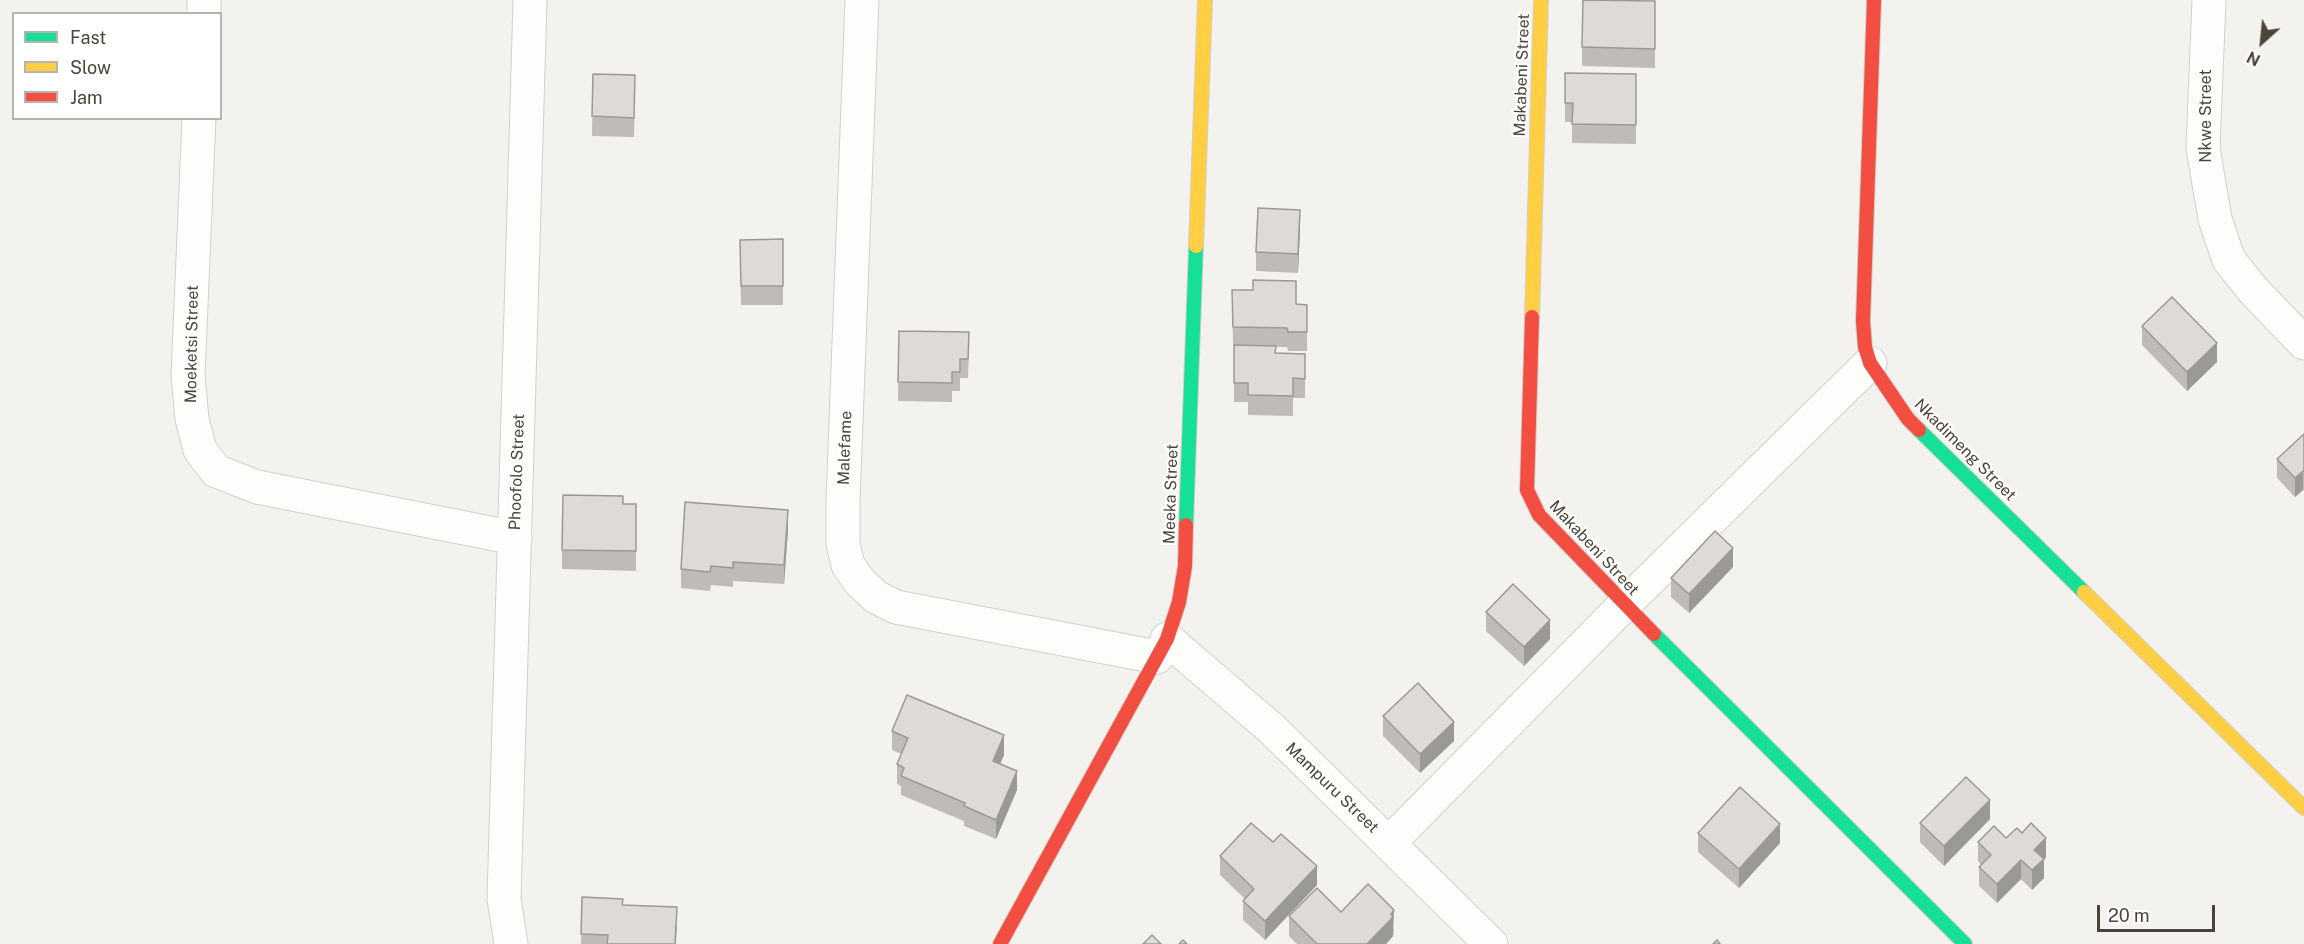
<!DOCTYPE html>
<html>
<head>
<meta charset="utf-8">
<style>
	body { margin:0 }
	#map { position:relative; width:2304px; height:944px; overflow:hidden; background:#f4f2ee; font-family:"Public Sans",sans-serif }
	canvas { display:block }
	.legend { position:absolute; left:12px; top:12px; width:210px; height:108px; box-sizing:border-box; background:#fff; border:2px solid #b7b4b0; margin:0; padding:8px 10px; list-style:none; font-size:18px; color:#4b4439 }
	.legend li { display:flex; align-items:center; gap:12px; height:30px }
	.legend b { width:30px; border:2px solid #b7b4b0 }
	.north { position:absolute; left:2232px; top:12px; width:60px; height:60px; -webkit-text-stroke:4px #fff; paint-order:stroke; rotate:207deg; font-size:16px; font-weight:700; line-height:24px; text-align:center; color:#4b4439 }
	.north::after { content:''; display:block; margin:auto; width:21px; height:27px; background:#4b4439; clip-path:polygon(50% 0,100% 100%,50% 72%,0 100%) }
	.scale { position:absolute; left:2097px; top:905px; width:118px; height:27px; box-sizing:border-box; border:3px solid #4b4439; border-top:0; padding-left:8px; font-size:18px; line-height:21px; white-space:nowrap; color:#4b4439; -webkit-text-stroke:4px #fff; paint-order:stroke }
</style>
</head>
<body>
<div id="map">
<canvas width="2304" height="944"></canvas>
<ul class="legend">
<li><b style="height:8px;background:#16e098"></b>Fast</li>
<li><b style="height:8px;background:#ffcf43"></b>Slow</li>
<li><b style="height:8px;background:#f24e42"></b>Jam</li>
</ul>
<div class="north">N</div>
<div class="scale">20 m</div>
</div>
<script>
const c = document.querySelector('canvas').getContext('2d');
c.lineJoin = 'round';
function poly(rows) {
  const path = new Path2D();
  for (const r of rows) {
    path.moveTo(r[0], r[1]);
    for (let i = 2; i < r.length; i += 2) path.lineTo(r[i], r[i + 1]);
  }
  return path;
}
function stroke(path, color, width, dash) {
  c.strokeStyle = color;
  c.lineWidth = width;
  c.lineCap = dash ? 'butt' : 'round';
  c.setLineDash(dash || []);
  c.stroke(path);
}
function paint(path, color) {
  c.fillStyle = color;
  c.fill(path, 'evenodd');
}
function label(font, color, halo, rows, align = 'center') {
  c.font = font + ' "Public Sans",sans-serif';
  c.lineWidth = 4.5;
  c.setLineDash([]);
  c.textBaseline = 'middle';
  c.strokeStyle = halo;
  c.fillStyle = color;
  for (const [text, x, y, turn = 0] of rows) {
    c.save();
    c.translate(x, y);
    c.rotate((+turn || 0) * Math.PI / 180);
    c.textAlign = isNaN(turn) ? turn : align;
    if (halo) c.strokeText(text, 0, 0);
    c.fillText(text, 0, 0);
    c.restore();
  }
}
const street = poly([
	[862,0,843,501,843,544,848,565,860,582,876,597,896,607,1157,657],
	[2209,0,2203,148,2215,219,2229,260,2253,290,2304,343],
	[204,14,204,0],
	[199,118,188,375,192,419,200,450,216,471,257,487,515,538],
	[1167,639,1273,730,1491,944],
	[1389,843,1624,605,1870,363],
	[511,944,504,899,530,0]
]);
const fast = poly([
	[1919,430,2084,592],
	[1186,525,1196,246],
	[1654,634,1965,944]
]);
const slow = poly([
	[1196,246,1205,0],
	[1532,317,1541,0],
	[2084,592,2304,808]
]);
const jam = poly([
	[1874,0,1863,321,1865,347,1870,363,1908,419,1919,430],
	[1532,317,1527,490,1539,515,1654,634],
	[1000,944,1167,639,1179,602,1185,566,1186,525]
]);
stroke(street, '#d2d0cb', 35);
stroke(fast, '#d3cfc5', 16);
stroke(slow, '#d3cfc5', 16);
stroke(jam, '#d3cfc5', 16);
stroke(street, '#fdfdfc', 33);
stroke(fast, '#16e098', 14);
stroke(slow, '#ffcf43', 14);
stroke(jam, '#f24e42', 14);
paint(poly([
	[1655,1,1655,68,1582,66,1582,47],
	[1565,73,1636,74,1636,144,1572,143,1572,122,1565,122],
	[593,74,635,94,634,137,592,136],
	[1300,229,1298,273,1256,271,1256,252],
	[783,239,783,305,741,305,740,240],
	[1232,290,1296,304,1307,305,1307,351,1288,351,1287,347,1276,347,1276,353,1305,354,1305,398,1293,398,1293,416,1248,415,1248,402,1234,402,1234,346,1233,346],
	[2142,326,2217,362,2187,391,2142,345],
	[899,331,969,351,968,378,960,378,960,391,952,391,952,402,898,401],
	[2304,434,2304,490,2303,490,2295,497,2277,478,2277,459],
	[623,504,636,504,636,571,562,569,562,550],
	[788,530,784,584,733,581,733,587,711,585,710,591,681,588,681,569],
	[1733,567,1689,613,1671,597,1671,578],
	[1486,612,1550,639,1524,666,1486,631],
	[1383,716,1454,741,1420,773,1383,736],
	[892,731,1004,755,1000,764,1017,790,996,839,964,826,964,821,901,795,901,786,897,784,897,764,901,754,892,750],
	[1990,819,1944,866,1920,842,1920,823],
	[1698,833,1780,843,1739,888,1698,852],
	[2006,838,2046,857,2044,860,2044,878,2032,890,2021,879,1997,903,1979,886,1979,867,1981,865,1978,861,1978,842],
	[1220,856,1317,885,1265,940,1243,920,1243,901,1245,899,1220,875],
	[582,897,623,905,677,926,676,944,581,944],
	[1341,912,1394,929,1393,936,1386,944,1297,944,1289,936,1289,916]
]), '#bfbcb8');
paint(poly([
	[1300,210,1300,229,1298,273,1298,254],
	[2217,343,2217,362,2187,391,2187,372],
	[2303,471,2303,490,2295,497,2295,478],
	[788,510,788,530,784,584,784,565],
	[1733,548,1733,567,1689,613,1689,594],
	[1550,620,1550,639,1524,666,1524,647],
	[1454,722,1454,741,1420,773,1420,754],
	[1004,735,1004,755,993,780,993,761],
	[1017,771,1017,790,996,839,996,820],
	[1990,800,1990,819,1944,866,1944,846],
	[1780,824,1780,843,1739,888,1739,869],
	[2046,838,2046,857,2044,860,2044,878,2032,890,2032,870,2034,850],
	[2021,860,2021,879,1997,903,1997,884],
	[1317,866,1317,885,1265,940,1265,921],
	[1394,910,1393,936,1386,944,1367,944]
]), '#9b9996');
const building = poly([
	[1583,0,1655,1,1655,49,1582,47,1583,0],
	[1565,73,1636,74,1636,125,1572,124,1573,103,1565,103,1565,73],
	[593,74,635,75,634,118,592,116,593,74],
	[1258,208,1300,210,1298,254,1256,252,1258,208],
	[783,239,783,286,741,286,740,240,783,239],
	[1253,280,1296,281,1296,304,1307,305,1307,332,1288,332,1287,328,1233,327,1232,290,1253,290,1253,280],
	[2172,297,2217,343,2187,372,2142,326,2172,297],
	[899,331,969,332,968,359,960,359,960,372,952,372,952,383,898,382,899,331],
	[1234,345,1276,346,1275,353,1305,354,1305,379,1293,378,1293,396,1248,395,1248,383,1234,383,1234,345],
	[2304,434,2304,471,2303,471,2295,478,2277,459,2304,434],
	[563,495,623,496,623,504,636,504,636,551,562,550,563,495],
	[685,502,788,510,784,565,733,562,733,568,711,566,710,572,681,569,685,502],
	[1715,531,1733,548,1689,594,1671,578,1715,531],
	[1513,584,1550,620,1524,647,1486,612,1513,584],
	[1418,683,1454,722,1420,754,1383,716,1418,683],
	[907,695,1004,735,993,761,1017,771,996,820,964,806,965,803,901,776,904,768,897,764,908,738,892,731,907,695],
	[1966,777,1990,800,1944,846,1920,823,1966,777],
	[1740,787,1780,824,1739,869,1698,833,1740,787],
	[1251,823,1273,842,1281,834,1317,866,1265,921,1243,901,1254,889,1220,856,1251,823],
	[2031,823,2046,838,2034,850,2044,859,2032,870,2021,860,1997,884,1979,867,1991,855,1978,842,1994,826,2006,838,2017,828,2022,833,2031,823],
	[1368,884,1394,910,1391,914,1393,917,1367,944,1317,944,1289,916,1317,888,1341,912,1368,884],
	[582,897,623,899,622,905,677,907,675,944,607,944,608,935,581,934,582,897],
	[1152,935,1161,944,1143,944,1152,935],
	[1183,940,1187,944,1179,944,1183,940],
	[1717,940,1720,944,1713,944,1717,940]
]);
paint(building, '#dedbd6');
stroke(building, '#9b9996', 1.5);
label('16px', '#4b4439', '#fff', [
	["Makabeni Street",1522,75,-88],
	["Nkwe Street",2206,116,-90],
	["Moeketsi Street",192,344,-89],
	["Malefame",845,448,-88],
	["Nkadimeng Street",1965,450,45],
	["Phoofolo Street",517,472,-88],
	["Meeka Street",1171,494,-88],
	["Makabeni Street",1594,548,47],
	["Mampuru Street",1332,788,44]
]);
</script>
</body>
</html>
